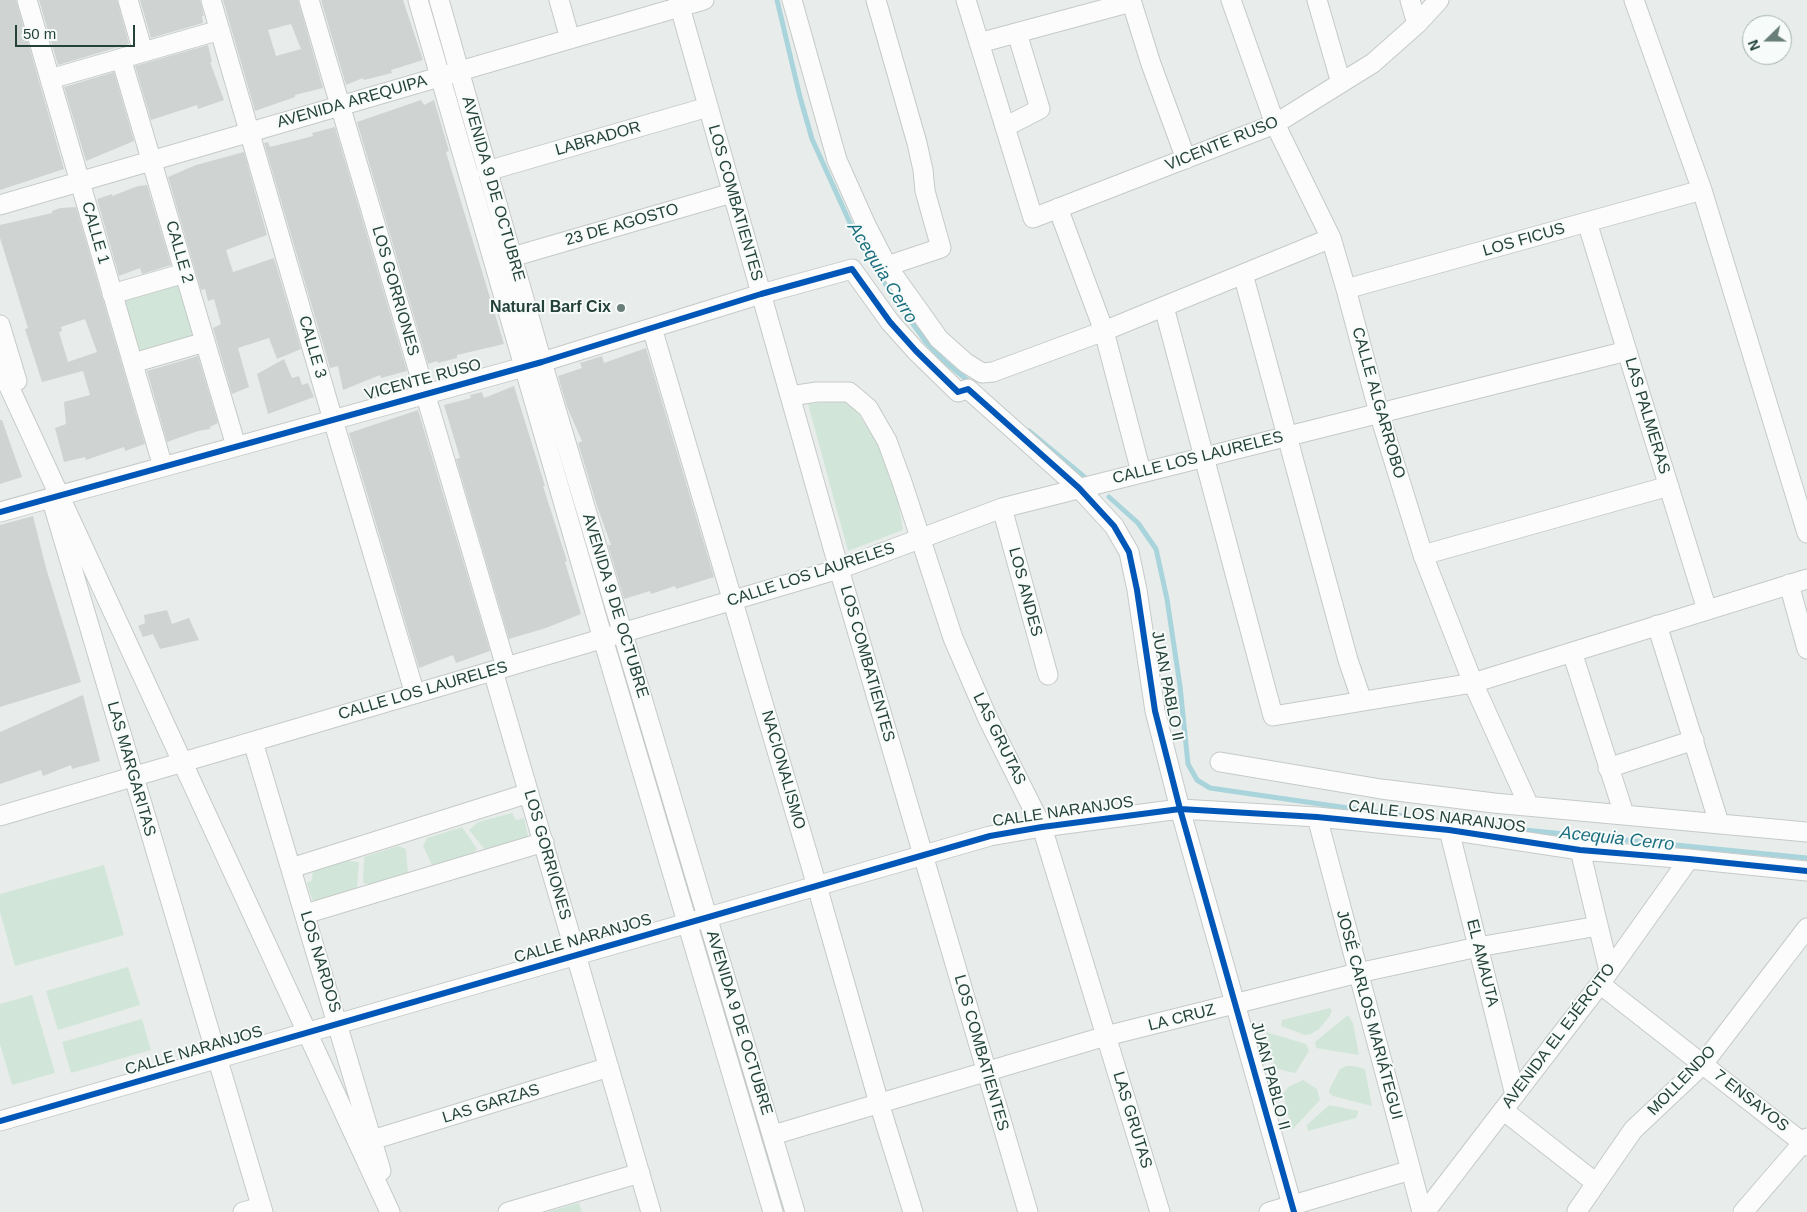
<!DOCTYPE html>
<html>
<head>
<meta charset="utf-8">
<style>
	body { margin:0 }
	#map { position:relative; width:1807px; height:1212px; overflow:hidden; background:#e8edeb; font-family:Helvetica,sans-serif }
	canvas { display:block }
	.north { position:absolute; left:1742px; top:15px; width:50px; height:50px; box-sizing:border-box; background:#f7fbf9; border:1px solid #a3b1ad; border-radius:50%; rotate:248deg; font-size:14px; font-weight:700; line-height:20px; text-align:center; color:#24423a }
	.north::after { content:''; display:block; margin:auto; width:18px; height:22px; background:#697e78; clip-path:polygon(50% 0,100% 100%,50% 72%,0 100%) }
	.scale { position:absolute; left:15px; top:25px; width:120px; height:22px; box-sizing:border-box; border:2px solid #24423a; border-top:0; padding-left:6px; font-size:15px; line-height:18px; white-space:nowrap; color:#24423a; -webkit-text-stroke:4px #f7fbf9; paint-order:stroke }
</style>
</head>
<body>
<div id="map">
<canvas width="1807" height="1212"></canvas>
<div class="north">N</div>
<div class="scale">50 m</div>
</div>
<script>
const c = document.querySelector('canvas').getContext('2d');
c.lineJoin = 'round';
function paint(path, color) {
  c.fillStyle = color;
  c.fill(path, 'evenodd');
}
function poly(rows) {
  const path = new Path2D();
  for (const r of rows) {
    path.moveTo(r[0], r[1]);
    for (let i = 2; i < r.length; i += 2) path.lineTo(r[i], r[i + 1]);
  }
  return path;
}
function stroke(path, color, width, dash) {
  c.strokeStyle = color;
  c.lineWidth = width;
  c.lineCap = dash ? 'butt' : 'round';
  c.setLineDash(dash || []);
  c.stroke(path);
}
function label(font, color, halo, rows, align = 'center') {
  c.font = font + ' Helvetica,sans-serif';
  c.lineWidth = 4;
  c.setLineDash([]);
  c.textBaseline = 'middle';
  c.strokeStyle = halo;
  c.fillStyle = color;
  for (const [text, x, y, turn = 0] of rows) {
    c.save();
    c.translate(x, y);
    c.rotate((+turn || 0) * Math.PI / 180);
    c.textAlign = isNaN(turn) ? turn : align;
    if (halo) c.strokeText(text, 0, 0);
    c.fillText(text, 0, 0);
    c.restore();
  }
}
paint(poly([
	[179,285,195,340,137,355,122,301],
	[849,400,877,442,886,463,898,501,903,530,848,551,808,404],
	[512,813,516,820,524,818,528,836,525,839,486,851,469,830,478,822],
	[462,827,477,849,469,857,433,867,423,846,427,838],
	[398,846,406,849,408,874,375,885,363,883,364,857],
	[348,861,359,862,357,889,315,902,312,899,307,883,312,880,313,871],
	[104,865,124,935,15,966,0,912,0,894],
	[128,967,140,1005,58,1030,46,991],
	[32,995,55,1073,12,1085,0,1044,0,1004],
	[1330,1008,1332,1011,1329,1017,1319,1029,1311,1034,1305,1035,1281,1026,1282,1020],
	[1348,1015,1353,1023,1359,1055,1316,1048,1315,1042],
	[142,1019,151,1050,71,1073,62,1042],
	[1266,1032,1306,1044,1309,1051,1296,1072,1294,1073,1275,1068],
	[1346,1066,1354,1066,1365,1069,1372,1106,1333,1096,1329,1093,1329,1090,1340,1069],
	[1303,1080,1317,1089,1320,1100,1292,1130,1283,1094,1288,1087],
	[1329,1105,1358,1111,1358,1113,1356,1118,1308,1131,1307,1125],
	[579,1203,582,1212,547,1212]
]), '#d1e6d8');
stroke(poly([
	[777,0,800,97,812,139,850,223,892,295,926,342,944,361,972,384],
	[1029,431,1088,480],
	[1109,497,1138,523,1156,549,1167,599,1180,686,1188,764,1197,780,1210,788,1403,816],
	[1474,825,1807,858]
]), '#a9d4db', 5);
paint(poly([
	[0,0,16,0,64,169,0,190],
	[39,0,117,0,129,44,58,65],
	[140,0,200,0,204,16,202,16,203,23,151,38],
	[223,0,298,0,323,88,295,95,295,97,255,111],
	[291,24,301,49,276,56,268,30],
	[321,0,403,0,423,60,391,70,392,73,364,80,363,78,346,85],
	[208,45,212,62,210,62,224,100,198,109,197,105,151,120,135,66],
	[114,72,134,141,86,161,64,87],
	[421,100,424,105,434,100,449,151,446,152,504,344,457,355,457,358,438,363,437,361,428,364,357,122],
	[335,127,407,371,381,378,380,375,343,390,338,366,330,368,264,143,268,142,270,147,313,136,312,133],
	[244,152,267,235,226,250,233,272,274,258,301,349,277,359,269,338,238,348,249,387,232,394,213,328,221,324,214,299,208,301,205,289,201,290,168,177,196,165],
	[147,185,171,265,142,274,140,268,119,276,97,199,112,194,112,196,138,186],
	[76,207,145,444,125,451,124,447,86,460,85,457,64,462,55,428,66,424,64,402,90,395,83,371,42,382,25,329,28,328,0,238,0,225,52,213,52,211,60,208],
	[85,319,97,352,68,362,59,332,62,331,61,327],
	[646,348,714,577,676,589,675,586,651,594,650,591,624,599,608,545,611,545,597,506,578,443,582,441,567,407,558,376,582,368,580,363,602,356,604,363],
	[198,356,218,423,210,427,210,429,198,431,167,442,147,371],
	[284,359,292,378,299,376,302,385,308,383,314,397,268,414,257,374],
	[514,386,545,486,543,486,567,561,565,562,581,614,546,628,509,639,456,459,460,458,444,405,471,398,470,395,482,392,484,398],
	[418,410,490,651,456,663,453,655,419,668,349,433],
	[0,420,2,420,22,477,0,484],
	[33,516,46,568,81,682,0,707,0,525],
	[167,610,172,624,189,618,199,640,160,649,153,634,143,637,138,626,145,623,144,615],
	[83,695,100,761,72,769,71,765,43,776,41,770,0,784,0,732]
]), '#cfd4d2');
const minor = poly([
	[27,0,163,467],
	[128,0,143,52],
	[211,0,333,420,415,694],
	[309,0,506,667],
	[418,0,603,639,773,1212],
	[439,0,542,362,795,1212],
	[559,0,570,39],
	[678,0,839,569,1028,1212],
	[792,0,837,160,866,225,887,266,939,339,966,363,982,373,993,372,1104,331,1331,238],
	[876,0,917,143,923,170,925,191,941,248,887,266],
	[966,0,1033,218,1275,124,1373,63,1417,24,1439,0],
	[1131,0,1151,64,1186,159],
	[1231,0,1275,124,1331,238,1346,289,1379,413,1423,555,1473,683,1529,806],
	[1317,0,1341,83],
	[1410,0,1417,24],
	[1634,0,1702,190,1807,533],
	[979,43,1131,2],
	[121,58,236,446],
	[50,79,220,30],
	[1005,127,1040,109,1017,33],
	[487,171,708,107],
	[0,205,704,0],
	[1058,208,1104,331,1141,472],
	[1587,222,1707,610],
	[512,257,732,193],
	[1243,274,1348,660,1362,701],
	[1346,289,1702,190],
	[112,294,185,273],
	[1164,307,1273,716,1473,683,1807,579],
	[0,325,17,381],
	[652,328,817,886,879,1103,913,1212],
	[133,363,205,342],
	[0,367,390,1212],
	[790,396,817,392,849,392,868,408,887,441,902,482,953,638,988,719,1042,827,1160,1212],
	[53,504,263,1212],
	[1002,508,1048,675],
	[0,512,542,362,761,294,852,269,890,322,916,351,958,392,968,389,1079,488,1114,526,1129,552,1137,590,1155,711,1180,809,1294,1212],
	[1423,555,1669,486],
	[1789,584,1807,649],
	[1657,625,1719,823],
	[1572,652,1624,814],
	[493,671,651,1212],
	[253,742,381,1171],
	[1220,762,1381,789,1494,803,1807,832],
	[1608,768,1694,740],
	[0,816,839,569,1002,508,1627,351],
	[1317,817,1422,1212],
	[1449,830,1515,1095],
	[1580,850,1609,971],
	[291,868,529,793],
	[305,914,544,842],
	[1600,984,1807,1146],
	[1503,1110,1596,1183],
	[0,1121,990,836,1042,827,1180,809,1317,817,1449,830,1580,850,1689,859,1807,871],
	[773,1135,1106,1036,1358,973,1478,947,1598,926],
	[372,1140,609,1067],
	[1577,1211,1633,1130,1703,1064,1807,928],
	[243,1212,261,1207],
	[508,1212,640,1173],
	[1269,1212,1411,1170],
	[1425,1212,1600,984,1689,859],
	[1743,1212,1807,1138]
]);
stroke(minor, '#c5cac8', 21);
stroke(minor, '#fcfcfc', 19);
stroke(poly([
	[0,512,542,362,761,294,852,269,890,322,916,351,958,392,968,389,1079,488,1114,526,1129,552,1137,590,1155,711,1180,809,1294,1212],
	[0,1121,990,836,1042,827,1180,809,1317,817,1449,830,1580,850,1689,859,1807,871]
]), '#0057b8', 6);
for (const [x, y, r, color] of [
	[621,308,5,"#697e78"]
]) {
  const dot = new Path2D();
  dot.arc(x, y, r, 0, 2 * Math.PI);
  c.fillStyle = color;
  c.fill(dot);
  stroke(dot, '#f7fbf9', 2);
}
label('16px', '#24423a', '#f7fbf9', [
	["AVENIDA AREQUIPA",352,102,-16],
	["LABRADOR",598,139,-16],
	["VICENTE RUSO",1222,144,-22],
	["AVENIDA 9 DE OCTUBRE",493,189,74],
	["LOS COMBATIENTES",735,203,74],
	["23 DE AGOSTO",622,225,-16],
	["CALLE 1",95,233,74],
	["LOS FICUS",1524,240,-16],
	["CALLE 2",179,252,74],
	["LOS GORRIONES",395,291,74],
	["CALLE 3",312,347,74],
	["VICENTE RUSO",423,380,-15],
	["CALLE ALGARROBO",1378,403,74],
	["LAS PALMERAS",1647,416,73],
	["CALLE LOS LAURELES",1198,458,-14],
	["CALLE LOS LAURELES",811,575,-18],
	["LOS ANDES",1025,592,75],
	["AVENIDA 9 DE OCTUBRE",615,606,73],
	["LOS COMBATIENTES",867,664,74],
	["JUAN PABLO II",1167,686,79],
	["CALLE LOS LAURELES",423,691,-16],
	["LAS GRUTAS",999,739,64],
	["LAS MARGARITAS",131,769,74],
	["NACIONALISMO",783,770,74],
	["CALLE NARANJOS",1063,812,-8],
	["CALLE LOS NARANJOS",1437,817,7],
	["LOS GORRIONES",547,855,74],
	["CALLE NARANJOS",583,939,-16],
	["LOS NARDOS",320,962,73],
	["EL AMAUTA",1482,963,76],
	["JOSÉ CARLOS MARIÁTEGUI",1369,1015,75],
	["LA CRUZ",1182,1018,-14],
	["AVENIDA 9 DE OCTUBRE",739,1023,73],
	["AVENIDA EL EJÉRCITO",1559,1036,-53],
	["CALLE NARANJOS",194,1051,-16],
	["LOS COMBATIENTES",981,1053,74],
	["JUAN PABLO II",1270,1076,75],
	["MOLLENDO",1682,1081,-46],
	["7 ENSAYOS",1751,1101,38],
	["LAS GARZAS",491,1104,-17],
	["LAS GRUTAS",1132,1120,73]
]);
label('bold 16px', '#24423a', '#f7fbf9', [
	["Natural Barf Cix",611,308]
], 'right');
label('italic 18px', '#1c6f80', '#f7fbf9', [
	["Acequia Cerro",882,273,58],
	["Acequia Cerro",1617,839,6]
]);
</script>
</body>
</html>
